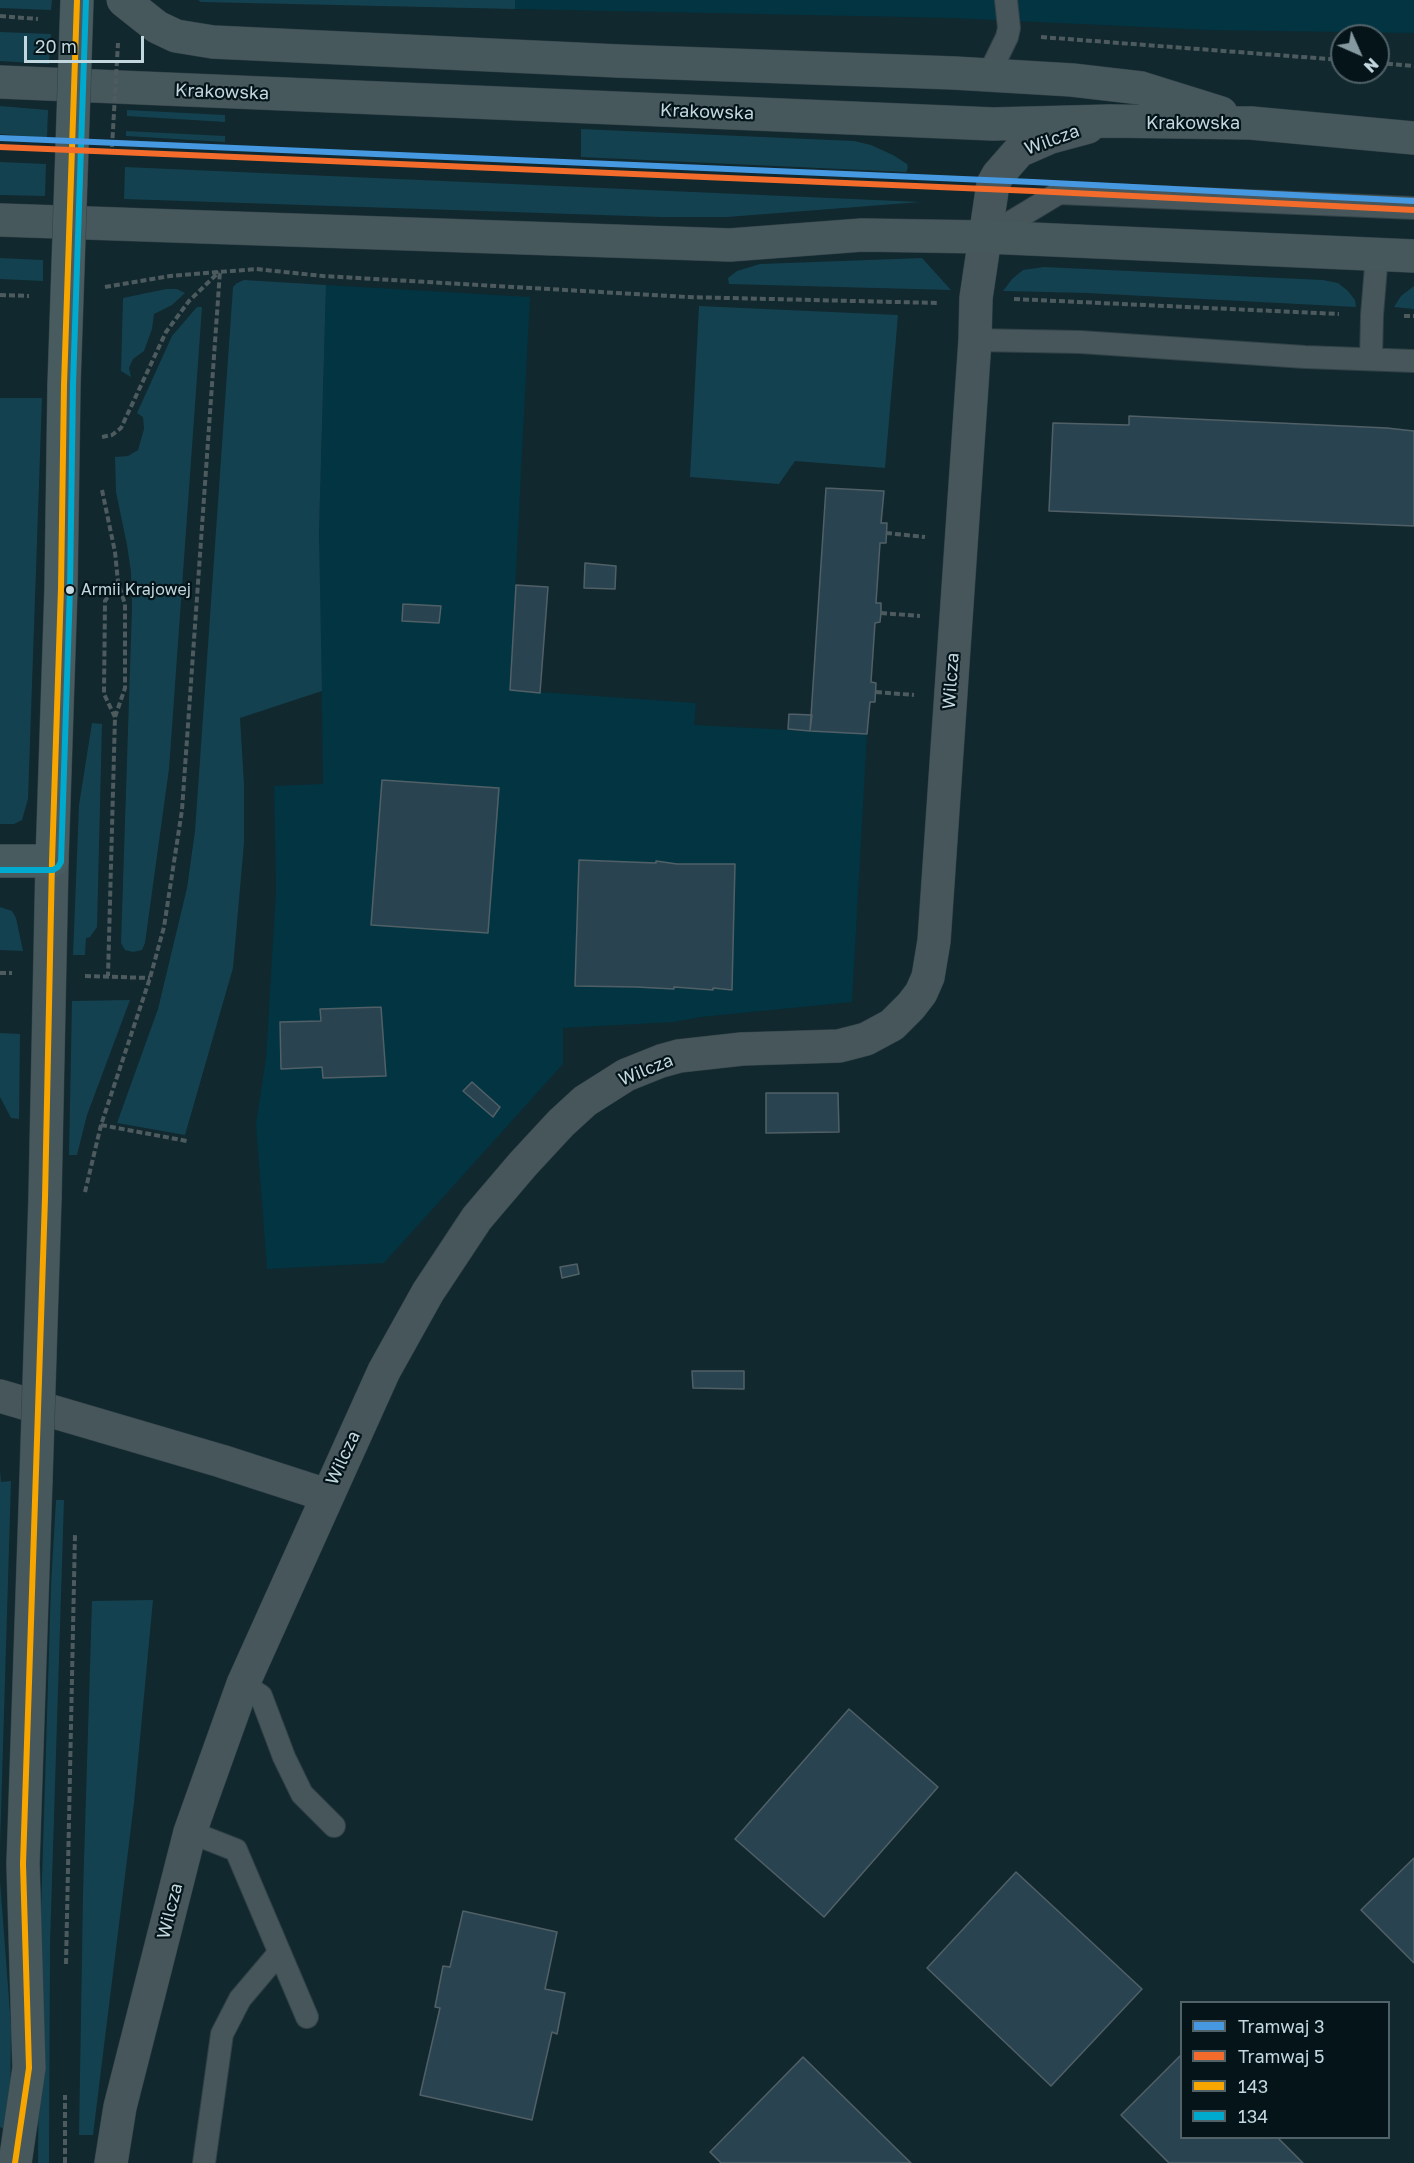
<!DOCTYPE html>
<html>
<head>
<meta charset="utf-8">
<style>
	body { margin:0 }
	#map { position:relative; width:1414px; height:2163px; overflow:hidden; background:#11282e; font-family:"Golos Text",sans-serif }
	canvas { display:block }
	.legend { position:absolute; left:1180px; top:2001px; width:210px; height:138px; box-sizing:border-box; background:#051419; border:2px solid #516268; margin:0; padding:8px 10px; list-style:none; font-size:18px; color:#c2d7de }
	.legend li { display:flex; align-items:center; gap:12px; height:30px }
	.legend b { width:30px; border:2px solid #516268 }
	.north { position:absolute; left:1330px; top:24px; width:60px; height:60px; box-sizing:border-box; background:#051419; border:2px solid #516268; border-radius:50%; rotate:135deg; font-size:16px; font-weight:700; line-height:24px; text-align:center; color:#c2d7de }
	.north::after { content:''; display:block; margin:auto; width:21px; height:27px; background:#849aa0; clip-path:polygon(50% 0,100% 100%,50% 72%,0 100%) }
	.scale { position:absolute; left:24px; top:36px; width:120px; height:27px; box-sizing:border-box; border:3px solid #c2d7de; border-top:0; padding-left:8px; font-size:18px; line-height:21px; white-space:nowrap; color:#c2d7de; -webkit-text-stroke:4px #051419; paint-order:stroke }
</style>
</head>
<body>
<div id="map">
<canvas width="1414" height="2163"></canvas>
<ul class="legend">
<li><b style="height:8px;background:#4699e1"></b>Tramwaj 3</li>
<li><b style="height:8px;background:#f36c2b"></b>Tramwaj 5</li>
<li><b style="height:8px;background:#f7a600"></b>143</li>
<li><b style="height:8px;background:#00a9ce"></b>134</li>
</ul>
<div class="north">N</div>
<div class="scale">20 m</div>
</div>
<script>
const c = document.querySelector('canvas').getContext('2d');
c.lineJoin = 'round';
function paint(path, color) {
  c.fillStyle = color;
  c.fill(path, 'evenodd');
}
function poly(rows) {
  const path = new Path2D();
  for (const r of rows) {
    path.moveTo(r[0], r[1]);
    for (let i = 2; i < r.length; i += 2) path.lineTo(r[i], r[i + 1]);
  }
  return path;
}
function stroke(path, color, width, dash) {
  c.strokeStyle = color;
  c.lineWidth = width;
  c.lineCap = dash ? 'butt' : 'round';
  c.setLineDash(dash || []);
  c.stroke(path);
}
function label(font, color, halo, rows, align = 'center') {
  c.font = font + ' "Golos Text",sans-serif';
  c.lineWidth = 4.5;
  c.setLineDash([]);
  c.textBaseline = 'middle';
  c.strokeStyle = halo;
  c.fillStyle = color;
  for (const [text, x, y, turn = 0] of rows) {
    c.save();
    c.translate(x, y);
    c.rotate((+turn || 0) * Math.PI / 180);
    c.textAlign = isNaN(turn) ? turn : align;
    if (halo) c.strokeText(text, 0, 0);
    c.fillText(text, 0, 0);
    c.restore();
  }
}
paint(poly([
	[515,0,1414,0,1414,33,1210,30,952,18,515,9],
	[326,285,530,297,510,690,696,703,694,725,867,734,852,1002,701,1017,673,1022,563,1028,563,1064,384,1263,267,1269,256,1124,266,1058,276,891,274,786,323,784,319,532]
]), '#023442');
paint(poly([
	[0,0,52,0,51,10,0,8],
	[198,0,515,0,515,9,201,2],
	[0,32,51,34,49,64,0,61],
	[0,106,48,110,47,138,0,134],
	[127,110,225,115,225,122,127,116],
	[581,129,854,141,871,145,893,155,907,164,908,168,906,172,581,157],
	[126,131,225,136,225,142,126,136],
	[0,162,46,164,45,196,0,195],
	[125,167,921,202,727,217,661,217,124,199],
	[0,258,43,260,43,281,0,279],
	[922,258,951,290,729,284,728,278,737,271,760,264],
	[1044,267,1323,280,1338,283,1348,291,1355,300,1356,307,1087,293,1003,291,1012,279,1023,270],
	[244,280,326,285,319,532,322,691,240,718,244,784,244,843,233,968,185,1135,117,1123,158,1009,187,888,195,831,233,287,237,283],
	[1414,286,1414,309,1394,307,1401,296],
	[166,289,177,289,185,293,172,305,154,314,152,329,144,351,133,359,129,368,131,377,121,371,123,298],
	[699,306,898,315,885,468,795,461,779,484,690,477],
	[197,307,202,307,169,769,145,943,142,950,133,952,125,950,121,943,132,608,131,572,127,545,116,492,115,457,128,456,138,450,144,429,143,417,137,413,172,336],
	[0,398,42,398,28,799,22,820,14,824,0,824],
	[92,723,102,724,97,927,90,937,86,938,85,955,73,955,79,805],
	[0,907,12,911,16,918,23,951,0,950],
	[130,1000,87,1115,77,1155,69,1155,72,1001],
	[0,1033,20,1034,19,1119,11,1118,0,1097],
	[0,1470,1,1482,11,1481,0,1846],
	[56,1500,64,1500,50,1944,49,2163,38,2163,40,1944,51,1585],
	[153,1600,134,1803,93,2135,79,2135,83,1893,92,1601],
	[0,1881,11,2026,10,2123,6,2130,0,2127]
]), '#14414f');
const building = poly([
	[1129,416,1387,428,1414,431,1414,526,1049,511,1053,423,1129,425,1129,416],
	[826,488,884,491,881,523,887,523,886,543,880,543,876,603,881,603,881,613,880,622,875,623,871,682,876,683,875,702,870,702,867,734,810,731,826,488],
	[585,563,616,566,615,589,584,588,585,563],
	[516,585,548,587,540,693,510,690,516,585],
	[403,604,441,606,439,623,402,621,403,604],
	[789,714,812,715,810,731,788,729,789,714],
	[382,780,499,788,488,933,371,925,382,780],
	[579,860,656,863,656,861,677,864,735,864,732,990,713,988,713,990,674,987,674,989,636,987,575,986,579,860],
	[381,1007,386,1076,323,1078,322,1067,281,1069,280,1022,321,1021,320,1009,381,1007],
	[472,1082,500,1107,493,1117,463,1091,472,1082],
	[766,1093,838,1093,839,1132,766,1133,766,1093],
	[577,1264,579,1274,562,1278,560,1267,577,1264],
	[692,1371,744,1371,744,1389,693,1388,692,1371],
	[849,1709,938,1787,824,1917,735,1839,849,1709],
	[1414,1858,1414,1963,1361,1910,1414,1858],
	[1016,1872,1142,1989,1051,2086,927,1968,1016,1872],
	[463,1911,557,1932,545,1989,565,1993,557,2034,552,2032,532,2120,420,2095,440,2008,435,2007,443,1966,450,1967,463,1911],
	[1182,2054,1182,2138,1278,2138,1303,2163,1169,2163,1121,2115,1182,2054],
	[803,2057,911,2163,721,2163,710,2152,803,2057]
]);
paint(building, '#294450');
stroke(building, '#516067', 1.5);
const lane = poly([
	[988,76,1007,37,1009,28,1006,0],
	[986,237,1059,193,1414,208],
	[975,340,1080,342,1305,357,1414,361],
	[1371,359,1372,315,1377,254],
	[243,1684,261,1696,284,1757,302,1794,334,1826],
	[190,1832,236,1850,307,2017],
	[204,2163,222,2034,240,1999,279,1953]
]);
const street = poly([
	[0,1396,221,1461,326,1495],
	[111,2163,120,2107,190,1832,243,1684,384,1371,428,1292,477,1218,523,1164,561,1123,585,1101,626,1075,661,1061,679,1056,742,1049,839,1046,866,1039,892,1025,911,1006,921,993,928,977,934,941,975,340,976,298,993,184,998,175,1019,151,1051,137,1088,127]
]);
const secondary = poly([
	[618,61,954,73,1072,80,1141,88,1221,113],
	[0,82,993,124,1110,121,1251,123,1414,138],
	[0,220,730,245,862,235,986,237,1414,256],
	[45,1198,52,861],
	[15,2163,29,2068,23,1864,36,1479]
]);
const primary = poly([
	[0,861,52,861,61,588,64,385]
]);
stroke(lane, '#314146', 24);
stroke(street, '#314146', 34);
stroke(secondary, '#314146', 34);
stroke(primary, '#314146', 34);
stroke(poly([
	[0,16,38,19],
	[1041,37,1342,60],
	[1378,63,1414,66],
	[105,287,170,276,256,269,323,276,687,297,938,303],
	[0,295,29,296],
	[1014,299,1339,314],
	[1404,316,1414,316],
	[102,437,112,435,121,428,166,332,189,301,219,272],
	[102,490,115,552,118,582,125,604,125,688,115,717,108,976],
	[886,533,925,537],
	[881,613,920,616],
	[876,692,914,695],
	[115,717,104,694,105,601,118,582],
	[0,973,12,973],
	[85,976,150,978],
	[101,1125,187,1141],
	[85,1192,101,1125,150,978,164,927,182,810,220,271],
	[66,1964,75,1534],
	[65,2163,65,2095]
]), '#4d5b5f', 4, [6, 3]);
stroke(lane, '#47565a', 22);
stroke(street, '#47565a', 33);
stroke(secondary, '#47585d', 33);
stroke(primary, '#485b5f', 33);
const secondaryBridge = poly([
	[123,0,157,27,176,36,213,42,618,61],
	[36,1479,45,1198]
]);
const primaryBridge = poly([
	[64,385,77,0]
]);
stroke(secondaryBridge, '#314146', 34, []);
stroke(primaryBridge, '#314146', 34, []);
stroke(poly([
	[112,147,118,43]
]), '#4d5b5f', 4, [6, 3]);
stroke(secondaryBridge, '#47585d', 33);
stroke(primaryBridge, '#485b5f', 33);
stroke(poly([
	[15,2163,29,2068,23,1864,45,1198,52,861,61,588,64,385,77,0]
]), '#f7a600', 6);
stroke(poly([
	[0,870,53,870,58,867,61,862,70,588,73,385,86,0]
]), '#00a9ce', 6);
stroke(poly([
	[0,138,1033,182,1414,201]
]), '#4699e1', 6);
stroke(poly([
	[0,147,1033,191,1414,210]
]), '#f36c2b', 6);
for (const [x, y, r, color] of [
	[70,590,5,"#c2d7de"]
]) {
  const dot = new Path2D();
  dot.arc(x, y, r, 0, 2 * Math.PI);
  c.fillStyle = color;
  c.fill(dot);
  stroke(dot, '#051419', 2);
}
label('16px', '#c2d7de', '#051419', [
	["Armii Krajowej",81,590]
], 'left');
label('18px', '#c2d7de', '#051419', [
	["Krakowska",222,92,2],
	["Krakowska",707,112,2],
	["Krakowska",1193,123],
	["Wilcza",1052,140,-20],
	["Wilcza",951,681,-86],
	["Wilcza",646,1070,-22],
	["Wilcza",343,1458,-65],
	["Wilcza",170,1911,-76]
]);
</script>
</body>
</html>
